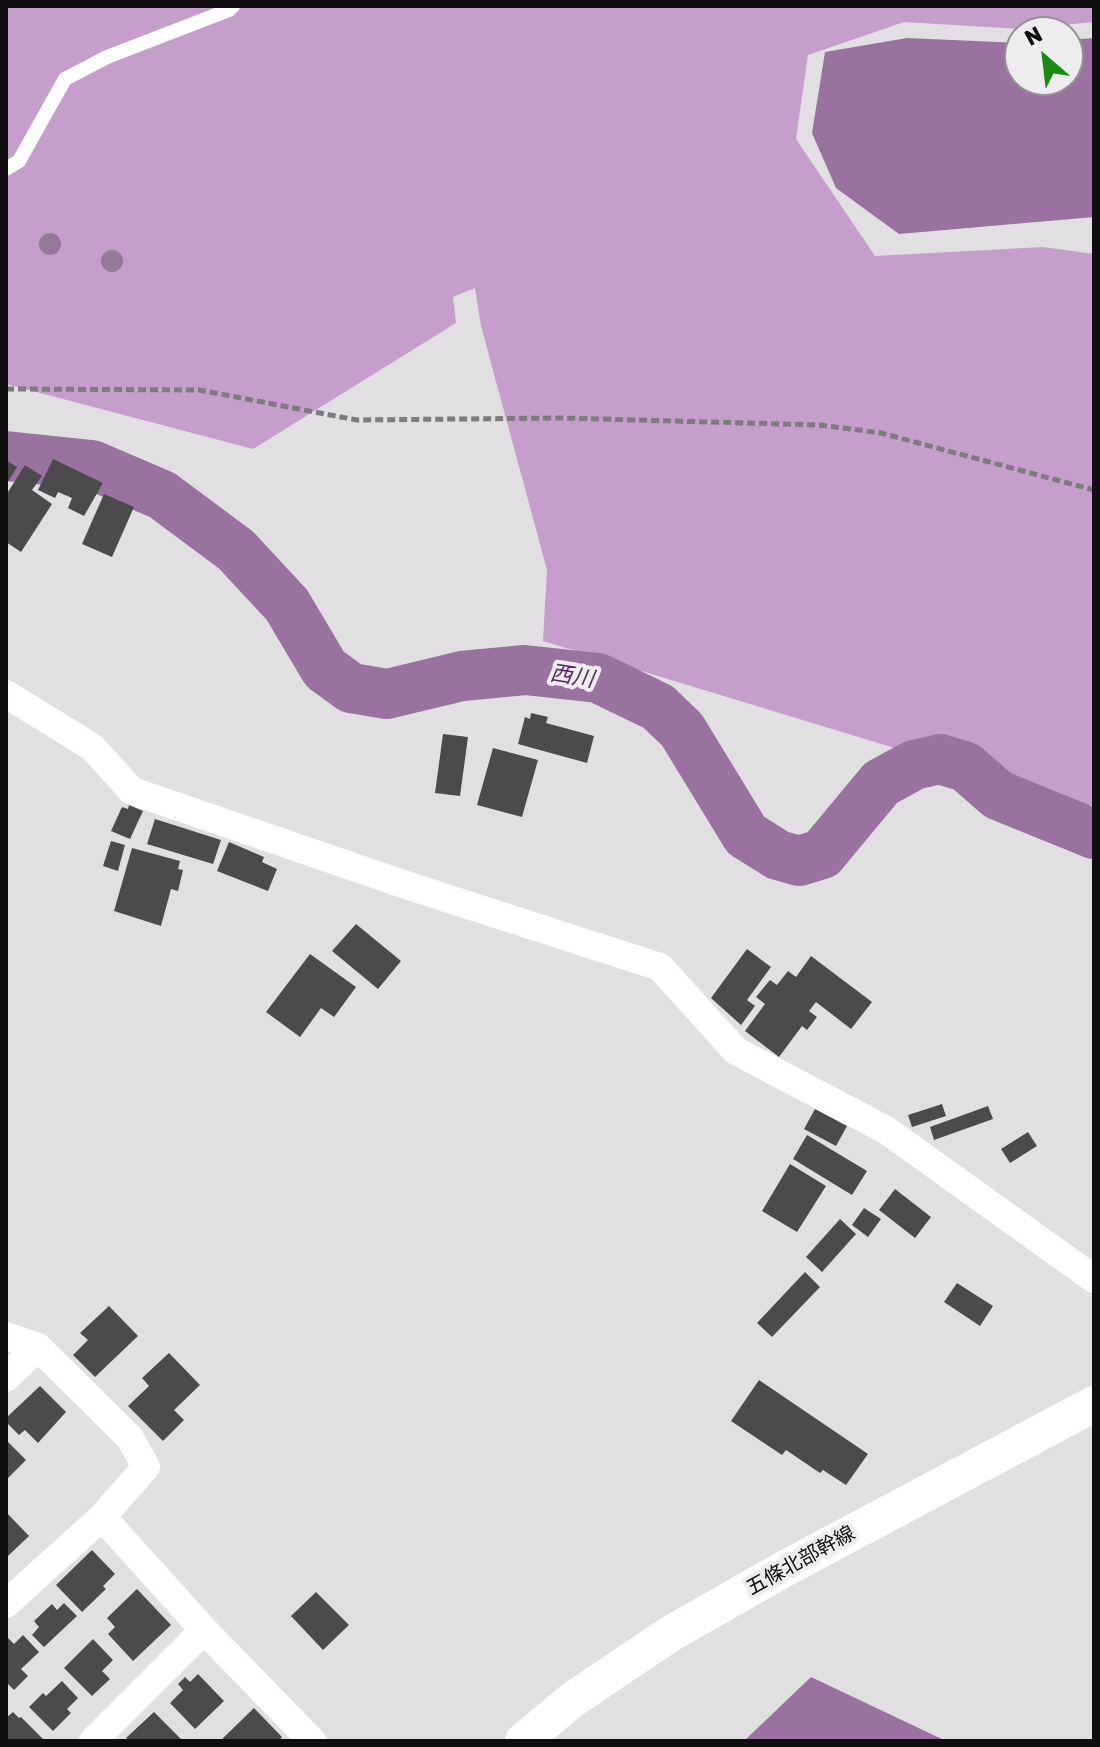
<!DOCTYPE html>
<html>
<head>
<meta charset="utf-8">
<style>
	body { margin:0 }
	#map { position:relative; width:1100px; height:1747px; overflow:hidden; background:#e2dfe3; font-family:Rubik,sans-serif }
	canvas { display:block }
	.frame { position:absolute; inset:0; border:8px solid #100e10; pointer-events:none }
	.north { position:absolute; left:1004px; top:16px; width:80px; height:80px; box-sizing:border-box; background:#efecf0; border:2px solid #969396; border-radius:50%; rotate:332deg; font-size:22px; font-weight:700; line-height:32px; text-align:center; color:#100e10 }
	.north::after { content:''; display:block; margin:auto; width:28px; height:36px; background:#1b8c11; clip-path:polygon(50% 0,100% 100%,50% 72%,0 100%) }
</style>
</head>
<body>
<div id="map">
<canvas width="1100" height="1747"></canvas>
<div class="frame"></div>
<div class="north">N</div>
</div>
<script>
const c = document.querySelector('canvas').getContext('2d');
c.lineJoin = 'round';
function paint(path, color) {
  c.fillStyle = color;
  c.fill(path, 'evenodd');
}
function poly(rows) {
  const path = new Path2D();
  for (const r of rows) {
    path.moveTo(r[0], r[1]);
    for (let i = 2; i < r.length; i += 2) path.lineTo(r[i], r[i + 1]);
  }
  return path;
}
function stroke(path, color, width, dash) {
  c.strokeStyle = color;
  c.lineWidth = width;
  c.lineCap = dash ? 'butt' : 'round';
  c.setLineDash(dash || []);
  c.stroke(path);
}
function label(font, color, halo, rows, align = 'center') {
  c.font = font + ' Rubik,"Noto Sans JP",sans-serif';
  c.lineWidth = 8;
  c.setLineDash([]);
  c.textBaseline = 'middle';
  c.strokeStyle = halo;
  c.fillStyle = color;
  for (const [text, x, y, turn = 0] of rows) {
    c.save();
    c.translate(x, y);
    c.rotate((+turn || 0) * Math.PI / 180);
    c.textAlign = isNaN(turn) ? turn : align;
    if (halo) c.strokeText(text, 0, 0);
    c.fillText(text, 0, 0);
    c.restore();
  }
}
paint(poly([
	[6,6,1094,6,1094,22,1020,29,904,22,808,55,796,139,875,256,1043,247,1094,254,1094,806,1062,799,543,641,547,570,481,326,475,288,453,297,456,323,253,449,6,384]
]), '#c59ecb');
paint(poly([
	[907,38,1020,43,1020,80,1068,80,1068,40,1094,38,1094,217,899,234,836,188,812,133,825,52],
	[811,1677,946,1741,744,1741]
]), '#99729f');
stroke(poly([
	[6,456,92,465,162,495,236,550,287,605,325,669,351,688,387,694,462,676,525,670,598,678,658,707,682,730,746,835,778,855,799,861,822,854,881,783,914,765,940,759,966,767,998,795,1094,834]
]), '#99729f', 50);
paint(poly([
	[53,459,103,483,84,516,68,508,72,498,58,492,55,498,38,490],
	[6,460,17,467,6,485],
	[25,465,42,476,32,490,52,504,21,552,6,542,6,495],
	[104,494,134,507,112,557,82,544],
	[531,713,548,717,546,723,594,736,587,763,518,744,525,717,530,719],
	[443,734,468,737,460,796,435,793],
	[493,748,538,760,522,817,477,805],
	[129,805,143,811,130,839,111,831,122,807,128,809],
	[155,819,221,840,213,864,147,844],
	[111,841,125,845,118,871,103,866],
	[229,842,264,857,262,862,277,869,268,891,217,871],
	[132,848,180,861,178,869,183,870,178,891,171,889,161,926,114,911],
	[356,924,401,961,378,989,332,951],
	[747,949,771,967,747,1000,755,1006,741,1025,711,998],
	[310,954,356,987,334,1017,321,1008,300,1037,266,1012],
	[811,956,872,1002,851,1029,816,1002,809,1011,817,1017,807,1030,802,1026,779,1057,745,1031,765,1004,756,997,770,980,777,985,788,971,796,977],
	[942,1104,946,1116,912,1127,908,1115],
	[988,1106,993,1119,934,1140,930,1127],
	[815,1109,847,1126,836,1146,804,1129],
	[1028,1132,1037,1146,1010,1163,1001,1149],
	[807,1135,867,1171,852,1195,793,1159],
	[790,1164,826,1186,797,1232,762,1211],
	[895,1189,931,1217,915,1238,879,1210],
	[864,1208,881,1219,868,1237,852,1225],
	[840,1219,856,1234,822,1272,806,1257],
	[805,1272,820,1287,772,1337,757,1323],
	[957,1283,993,1306,980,1326,944,1302],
	[109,1306,138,1336,95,1377,73,1355,88,1340,80,1333],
	[169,1353,200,1385,174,1410,184,1420,163,1441,128,1406,149,1386,142,1378],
	[759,1380,868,1454,846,1485,823,1470,820,1473,786,1450,782,1455,731,1421],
	[40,1386,66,1412,38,1443,25,1430,19,1435,6,1422,6,1418],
	[6,1440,26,1460,6,1480],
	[6,1512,29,1536,8,1556,6,1554],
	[92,1550,115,1574,103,1586,106,1589,82,1612,56,1585],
	[137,1589,171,1625,133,1661,108,1634,115,1627,107,1618],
	[316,1592,349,1625,323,1650,291,1616],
	[64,1603,77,1616,44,1647,32,1635,39,1627,34,1621,52,1604,57,1610],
	[23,1635,39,1652,21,1669,28,1676,14,1690,6,1682,6,1636,14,1644],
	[93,1639,113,1660,102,1671,110,1679,92,1696,64,1668],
	[198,1674,224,1701,195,1729,170,1703,183,1690,178,1684,185,1677,190,1682],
	[62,1681,78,1698,67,1709,71,1713,53,1731,29,1707,43,1693,46,1696],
	[254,1708,282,1737,279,1741,220,1741],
	[13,1712,19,1718,21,1717,45,1741,6,1741,6,1718],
	[154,1712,181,1739,180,1741,129,1741,126,1738]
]), '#4d4a4e');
stroke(poly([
	[6,389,199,390,357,420,562,418,820,425,881,433,1094,490]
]), '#7d7b7e', 5, [8, 4]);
stroke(poly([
	[6,169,19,161,65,79,107,57,229,10,233,6]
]), '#fff', 14);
stroke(poly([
	[6,694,92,747,132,791,409,886,660,967,736,1051,886,1130,1094,1279],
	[6,1336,38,1347,130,1438,146,1467,102,1517,6,1604],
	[6,1378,38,1347],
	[102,1517,204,1630,312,1741],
	[93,1741,204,1630]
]), '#fff', 28);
stroke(poly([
	[523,1741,572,1700,670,1634,784,1569,1094,1404]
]), '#fff', 36);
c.fillStyle = '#95789a';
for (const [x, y] of [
	[50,244],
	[112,261]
]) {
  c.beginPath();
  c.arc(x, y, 11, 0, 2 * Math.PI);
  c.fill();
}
label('20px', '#100e10', '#efecf0', [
	["五條北部幹線",801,1561,-29]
]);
label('italic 22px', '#5c2964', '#efecf0', [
	["西川",572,677,9]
]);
</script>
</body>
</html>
